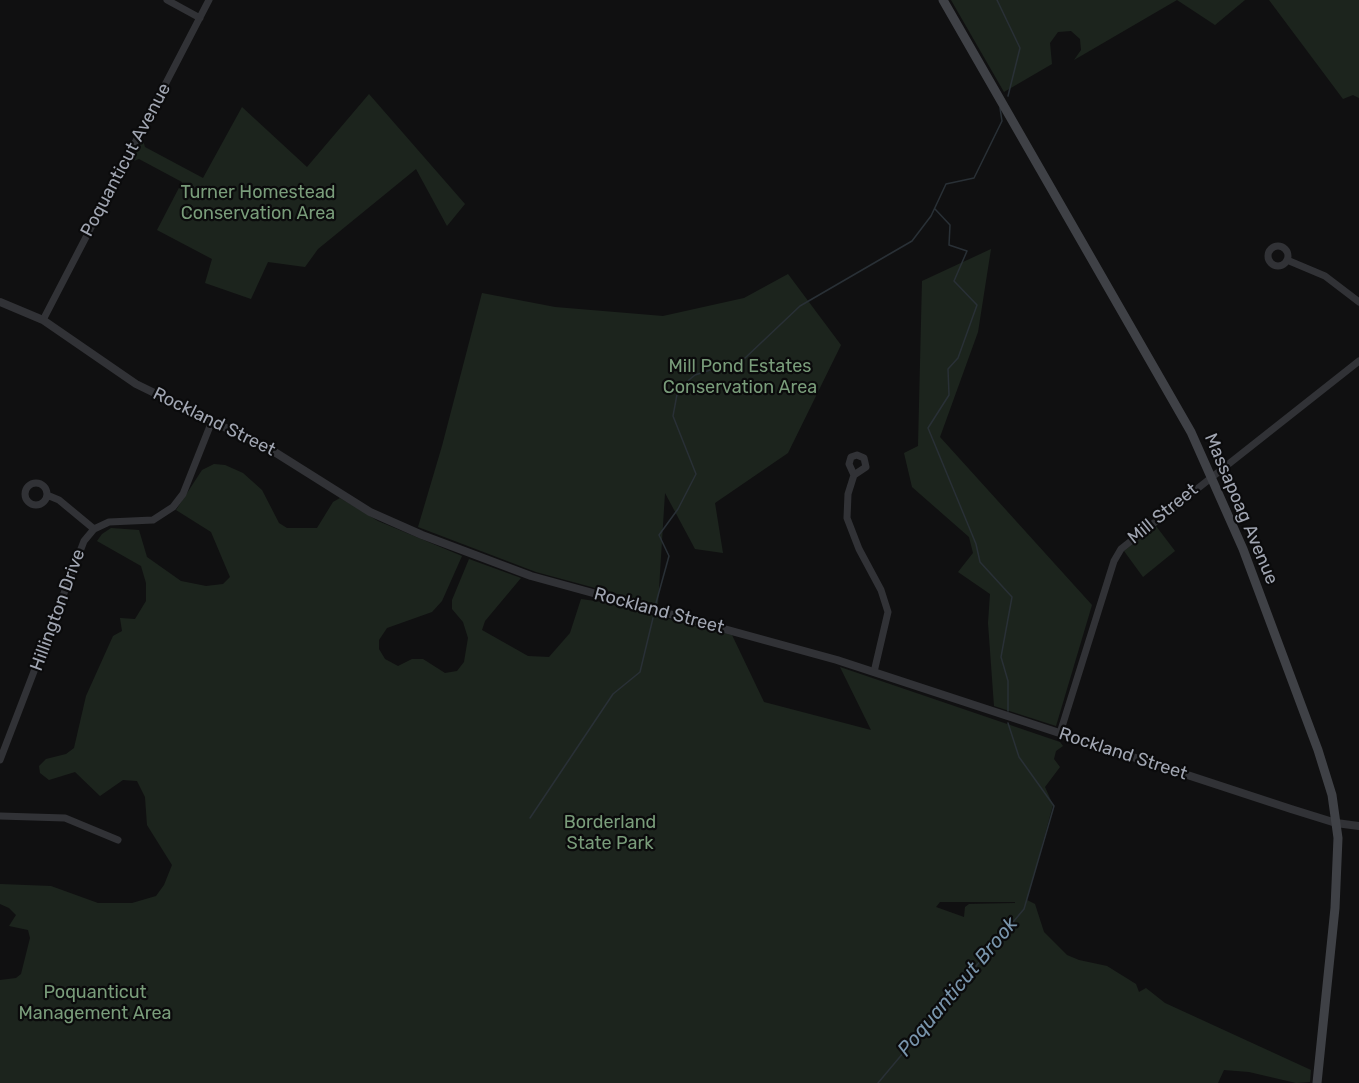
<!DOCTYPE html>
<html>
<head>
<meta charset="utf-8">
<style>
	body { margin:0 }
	canvas { display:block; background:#101011 }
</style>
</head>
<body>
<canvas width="1359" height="1083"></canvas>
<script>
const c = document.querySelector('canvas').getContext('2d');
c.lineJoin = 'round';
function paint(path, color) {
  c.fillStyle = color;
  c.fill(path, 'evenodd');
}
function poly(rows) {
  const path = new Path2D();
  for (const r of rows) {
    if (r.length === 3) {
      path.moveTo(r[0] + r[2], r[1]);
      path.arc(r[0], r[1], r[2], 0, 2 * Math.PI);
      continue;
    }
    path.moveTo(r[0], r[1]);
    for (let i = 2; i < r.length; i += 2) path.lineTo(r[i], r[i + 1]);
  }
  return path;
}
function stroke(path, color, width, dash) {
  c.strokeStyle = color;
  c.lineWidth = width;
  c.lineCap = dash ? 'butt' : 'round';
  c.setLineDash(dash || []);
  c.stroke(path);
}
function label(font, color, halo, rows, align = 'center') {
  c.font = font + ' Rubik,sans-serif';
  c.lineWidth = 4.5;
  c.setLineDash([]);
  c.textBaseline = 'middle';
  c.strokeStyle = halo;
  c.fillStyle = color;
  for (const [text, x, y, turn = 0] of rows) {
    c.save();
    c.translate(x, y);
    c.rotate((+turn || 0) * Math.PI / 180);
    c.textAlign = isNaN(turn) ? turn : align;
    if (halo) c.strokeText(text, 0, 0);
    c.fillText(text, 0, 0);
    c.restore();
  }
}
paint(poly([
	[951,0,1177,0,1074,60,1081,50,1080,39,1071,31,1058,32,1050,43,1052,64,1004,92],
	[1177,0,1245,0,1215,25],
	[1269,0,1359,0,1359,98,1353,95,1343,99],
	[369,94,465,204,447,226,416,169,318,249,305,267,268,262,251,299,205,283,212,259,157,230,182,182,139,159,131,162,143,140,145,147,203,178,242,107,307,167],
	[991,249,978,332,940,437,1092,605,1056,726,994,706,988,623,990,594,958,572,973,553,969,537,912,487,904,453,918,446,922,281],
	[788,274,841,345,788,453,715,503,723,553,695,549,665,493,658,605,536,572,418,527,442,446,482,293,555,307,663,316,744,298],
	[214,464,225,465,243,473,262,490,279,523,287,528,317,528,333,502,340,498,378,521,462,556,442,601,432,612,387,628,379,640,379,649,385,659,398,666,412,659,423,659,445,673,457,671,464,662,468,638,463,622,452,609,452,600,469,559,521,578,485,621,482,630,528,656,549,657,570,633,581,599,602,602,732,635,764,702,871,730,840,667,1060,742,1063,746,1056,751,1054,759,1060,767,1045,787,1053,805,1027,900,1035,904,1044,932,1067,955,1079,960,1107,966,1136,984,1139,992,1146,988,1165,1003,1311,1070,1310,1082,1296,1083,1249,1072,1224,1070,1218,1083,0,1083,0,980,16,978,21,974,30,938,28,930,9,926,16,915,9,908,0,904,0,884,51,886,98,903,132,903,156,896,164,885,172,865,147,825,145,797,137,781,123,780,100,796,75,772,49,780,40,773,39,766,46,759,66,754,74,748,86,696,113,636,122,631,120,618,135,619,146,601,146,583,141,566,97,541,102,534,111,528,139,530,147,557,181,581,206,586,223,584,230,577,211,532,176,510,202,470],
	[940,902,1015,902,1015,903,969,904,965,907,964,917,936,907],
	[1156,526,1175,551,1143,577,1124,551]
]), '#1c241d');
stroke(poly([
	[997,0,1020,48,1008,96],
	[935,209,950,225,949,245,967,251,954,281,977,305,958,358,948,369,949,395,928,428,976,544,980,562,1012,597,1001,657,1008,681,1008,711],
	[656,603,669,556,659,535,678,509,696,474,673,416,678,389,695,375,744,359,800,306,912,241,931,216,946,184,974,178,1002,121,1000,108],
	[530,818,613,694,640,672,653,618],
	[878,1083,1024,909,1054,806,1019,757,1008,723]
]), '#293036', 1.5);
stroke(poly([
	[167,0,200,18],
	[1278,256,10],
	[1287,260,1325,276,1359,302],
	[43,320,209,0],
	[854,475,849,464,851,457,857,455,864,458,866,467,854,475,848,494,847,518,859,549,881,590,888,612,874,672],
	[36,494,11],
	[47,495,59,500,94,529],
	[1060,733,1114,561,1121,549,1359,361],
	[0,760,84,541,94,529,109,522,153,520,173,507,183,494,212,421],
	[0,816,65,818,118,840]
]), '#313236', 7);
stroke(poly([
	[0,302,43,320,136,384,273,451,370,512,422,535,531,576,837,660,1291,809,1336,823,1359,826]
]), '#313236', 8);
stroke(poly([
	[943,0,1191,432,1243,549,1318,750,1332,795,1338,838,1335,908,1317,1083]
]), '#3f4146', 9);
label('18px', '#a1a6b2', '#0b0b0c', [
	["Poquanticut Avenue",126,160,-62],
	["Rockland Street",214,422,26],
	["Massapoag Avenue",1241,509,67],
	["Mill Street",1163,514,-39],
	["Hillington Drive",58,610,-70],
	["Rockland Street",659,611,15],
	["Rockland Street",1123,754,18]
]);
label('18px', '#799c7a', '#0b0b0c', [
	["Turner Homestead",258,193],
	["Conservation Area",258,214],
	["Mill Pond Estates",740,367],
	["Conservation Area",740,388],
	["Borderland",610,823],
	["State Park",610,844],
	["Poquanticut",95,993],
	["Management Area",95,1014]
]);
label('italic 20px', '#7995ac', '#0b0b0c', [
	["Poquanticut Brook",958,987,-50]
]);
</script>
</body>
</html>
